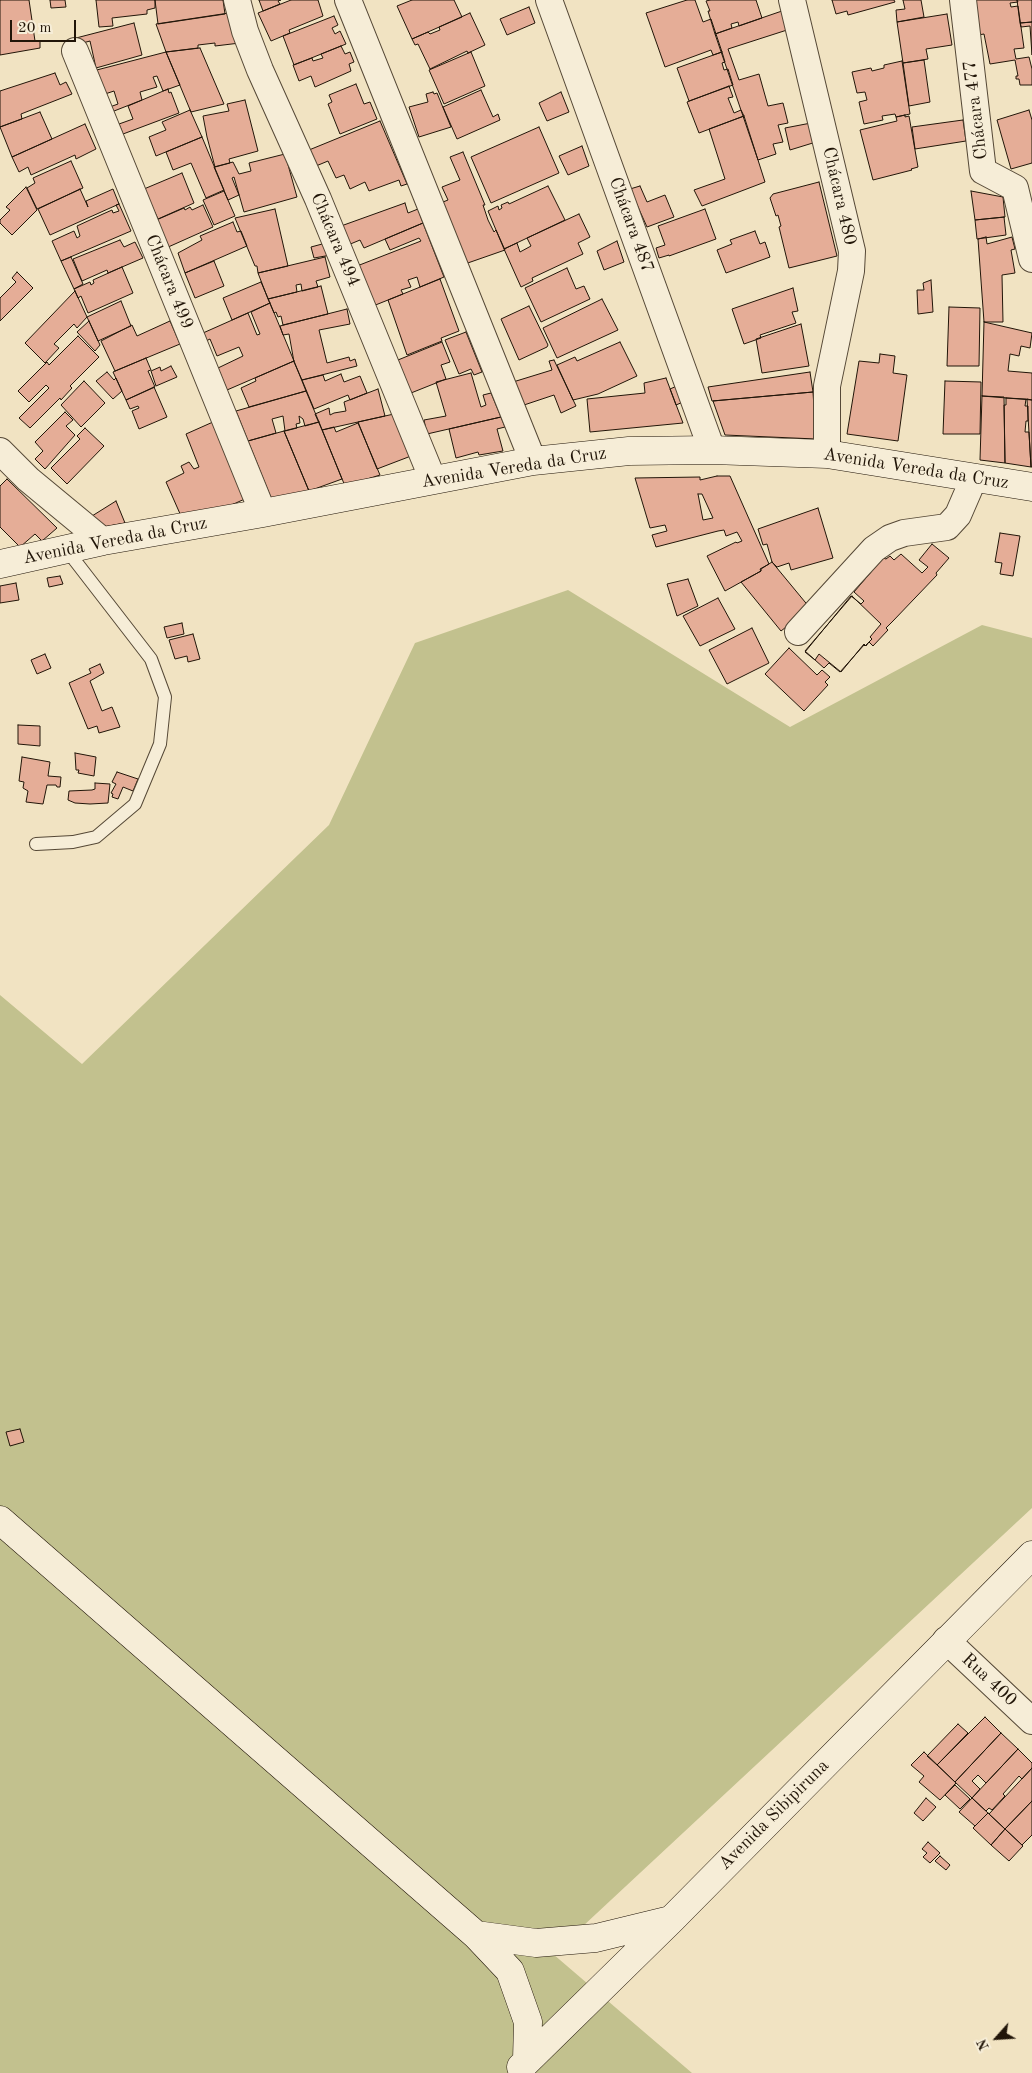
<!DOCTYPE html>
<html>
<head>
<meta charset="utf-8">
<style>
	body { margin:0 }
	#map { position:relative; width:1032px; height:2073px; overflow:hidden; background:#f1e3c2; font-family:"Old Standard TT",serif }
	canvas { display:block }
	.north { position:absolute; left:972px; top:2013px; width:50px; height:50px; -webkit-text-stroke:4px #f6edd7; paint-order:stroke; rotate:244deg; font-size:14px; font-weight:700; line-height:20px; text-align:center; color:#211508 }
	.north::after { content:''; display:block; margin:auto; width:18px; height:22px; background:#211508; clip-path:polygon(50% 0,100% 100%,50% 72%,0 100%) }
	.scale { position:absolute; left:10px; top:20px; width:66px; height:22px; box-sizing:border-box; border:2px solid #211508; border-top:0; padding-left:6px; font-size:15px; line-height:18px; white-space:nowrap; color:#211508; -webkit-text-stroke:4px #f6edd7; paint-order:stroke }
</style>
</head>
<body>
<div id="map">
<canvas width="1032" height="2073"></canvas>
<div class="north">N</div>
<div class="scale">20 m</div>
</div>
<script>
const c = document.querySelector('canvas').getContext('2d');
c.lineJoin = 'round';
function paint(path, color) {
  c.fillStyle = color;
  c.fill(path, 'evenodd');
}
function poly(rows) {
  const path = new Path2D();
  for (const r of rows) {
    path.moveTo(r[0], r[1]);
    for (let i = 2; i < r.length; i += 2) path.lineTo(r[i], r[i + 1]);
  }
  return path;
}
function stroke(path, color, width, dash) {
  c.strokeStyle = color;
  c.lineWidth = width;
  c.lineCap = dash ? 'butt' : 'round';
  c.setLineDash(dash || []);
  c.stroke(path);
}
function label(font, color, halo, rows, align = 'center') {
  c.font = font + ' "Old Standard TT",serif';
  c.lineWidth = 4.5;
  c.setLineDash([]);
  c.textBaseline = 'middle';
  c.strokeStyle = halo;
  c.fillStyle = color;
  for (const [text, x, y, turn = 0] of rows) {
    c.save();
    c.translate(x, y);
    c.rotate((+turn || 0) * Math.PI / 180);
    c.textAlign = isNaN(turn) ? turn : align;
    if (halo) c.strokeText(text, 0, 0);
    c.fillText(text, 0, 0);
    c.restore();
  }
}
paint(poly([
	[568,590,790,727,982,625,1032,638,1032,1508,553,1954,692,2073,0,2073,0,995,82,1064,329,825,415,643]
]), '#c2c18e');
const building = poly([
	[0,0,29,0,35,41,40,41,40,48,0,55,0,0],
	[50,0,65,0,66,7,51,8,50,0],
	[96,0,155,0,155,8,147,10,147,14,112,18,113,26,99,27,96,0],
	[155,0,223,0,225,14,158,24,155,0],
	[259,0,281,0,278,1,280,4,263,11,259,0],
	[291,0,318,0,323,16,289,30,290,33,271,41,258,13,291,0],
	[412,0,454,0,462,17,412,39,397,6,412,0],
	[687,0,695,0,703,22,711,19,722,52,713,55,711,50,665,67,646,13,687,0],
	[710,0,756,0,762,18,739,26,738,22,731,24,732,28,715,34,708,11,710,11,706,1,710,0],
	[832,0,894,0,895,2,848,15,847,11,836,14,832,0],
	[903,0,921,0,924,17,897,22,896,10,905,9,903,0],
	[967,0,1017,0,1018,2,1010,3,1011,7,1018,6,1024,48,1014,49,1016,59,1029,57,1032,69,1032,85,1020,85,1019,79,1016,79,1016,76,1018,76,1015,60,990,64,984,34,972,36,967,0],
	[1017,0,1032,0,1032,22,1020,23,1017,0],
	[529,7,535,23,507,35,500,19,529,7],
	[782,11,787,30,728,49,739,80,759,74,768,106,783,103,788,123,778,125,783,142,773,144,776,154,758,160,715,34,782,11],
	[229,13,240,43,215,46,215,43,198,45,198,48,166,52,156,24,229,13],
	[470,13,485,45,468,53,467,51,430,69,418,44,415,45,412,39,428,32,430,34,440,30,439,27,470,13],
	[947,14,952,45,926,49,928,59,903,63,897,22,947,14],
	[334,16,338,25,332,28,335,34,340,31,346,44,294,65,283,36,334,16],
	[1032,22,1032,55,1030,26,1021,27,1020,23,1032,22],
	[134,23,142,55,96,68,90,41,79,44,76,38,134,23],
	[341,46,345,54,350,52,354,62,349,64,351,71,315,87,311,76,299,81,293,65,312,58,313,61,323,58,321,54,341,46],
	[200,48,224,104,191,112,166,52,200,48],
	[166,52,180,85,163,91,157,76,153,77,157,87,140,92,142,100,109,113,107,108,118,104,114,91,99,96,89,72,166,52],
	[471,52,485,86,444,104,429,70,471,52],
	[722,52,725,62,722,63,724,70,728,69,733,85,689,101,677,68,722,52],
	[924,60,930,102,909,106,903,63,924,60],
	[902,61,910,114,896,117,895,114,882,116,883,120,864,124,859,102,867,100,865,92,857,93,852,72,871,68,872,71,884,68,884,65,902,61],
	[55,73,60,85,66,82,72,94,21,114,22,119,0,127,0,91,55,73],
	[356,84,364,104,370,102,377,119,340,134,328,104,332,102,329,95,356,84],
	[729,86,733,97,728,98,734,113,741,110,744,116,699,133,687,102,729,86],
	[168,89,169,93,171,92,179,113,123,134,119,124,133,119,128,106,168,89],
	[481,90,493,117,498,114,500,120,457,139,443,107,481,90],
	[433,92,434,94,437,93,451,127,419,137,409,107,428,102,426,94,433,92],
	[561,92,569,112,547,121,539,103,561,92],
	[245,100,258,151,229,159,230,163,215,167,207,137,203,116,229,111,227,104,245,100],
	[190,110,202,137,156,156,149,137,166,130,162,122,190,110],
	[1029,110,1032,120,1032,163,1011,169,997,120,1029,110],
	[40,112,52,139,12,157,0,127,40,112],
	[905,115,905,117,909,116,918,167,911,169,912,170,873,180,860,130,897,121,896,117,905,115],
	[744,116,765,182,702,206,694,190,725,179,709,129,744,116],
	[963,120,966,141,915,149,912,127,963,120],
	[380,121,407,184,401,186,399,180,369,191,365,182,350,189,344,175,336,178,328,161,316,166,309,150,380,121],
	[811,123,816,142,790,150,785,128,811,123],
	[85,124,96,149,76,159,75,155,31,175,28,167,19,172,12,157,85,124],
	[539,127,559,173,491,203,471,157,539,127],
	[202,137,224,190,206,198,191,163,173,170,166,152,202,137],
	[582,146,589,166,568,175,559,156,582,146],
	[463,152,485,205,483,205,488,220,494,232,496,230,505,250,462,265,438,204,448,200,442,187,460,180,450,157,463,152],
	[285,154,297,197,244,212,234,177,232,178,239,195,228,200,214,167,233,162,239,174,251,171,249,163,285,154],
	[71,161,83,188,37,209,27,188,35,183,33,178,71,161],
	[182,173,194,203,158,219,144,189,182,173],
	[819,182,837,256,789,268,779,227,781,226,778,215,776,216,770,198,773,194,819,182],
	[548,186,565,220,504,249,488,211,498,206,499,210,502,208,501,205,508,202,509,204,548,186],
	[640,186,647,202,665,195,674,217,647,227,630,189,640,186],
	[26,187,37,210,12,235,0,223,0,220,10,210,6,207,26,187],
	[80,189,88,207,86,201,113,189,119,204,50,235,38,209,80,189],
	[224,191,235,216,214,225,203,200,224,191],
	[971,191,1003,197,1005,217,975,220,971,191],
	[405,203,408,213,418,209,423,223,364,248,360,240,348,245,341,226,405,203],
	[119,204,131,231,61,261,52,241,74,231,77,238,80,236,77,226,103,214,112,210,113,213,119,211,116,205,119,204],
	[203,205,213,227,166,248,154,221,184,208,185,210,190,207,192,210,203,205],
	[275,209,288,266,258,273,257,266,255,266,235,218,275,209],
	[705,209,716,239,669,256,669,255,659,258,656,248,665,245,658,226,705,209],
	[579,214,590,237,578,243,583,254,532,278,533,281,521,287,504,249,517,243,520,252,531,246,527,238,579,214],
	[1004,217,1006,235,977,239,975,220,1004,217],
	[233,222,237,232,241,231,247,246,185,273,178,253,202,240,200,236,233,222],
	[423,223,444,277,420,287,417,277,408,280,411,287,401,290,403,294,373,306,357,266,421,241,419,238,390,250,385,239,423,223],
	[755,231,760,244,765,242,770,257,726,273,717,250,732,244,730,240,755,231],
	[986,237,987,244,1012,237,1015,249,1011,250,1015,273,1002,275,1003,322,984,322,978,239,986,237],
	[120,240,124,247,135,242,143,258,108,273,107,270,82,281,73,259,120,240],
	[617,241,624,262,604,270,597,251,617,241],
	[326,243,331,255,314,258,311,247,326,243],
	[71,257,83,284,74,289,61,261,71,257],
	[325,257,330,277,316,281,318,287,302,291,301,284,296,285,297,292,268,299,258,273,325,257],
	[214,261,224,286,195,298,185,273,214,261],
	[122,267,133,293,88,313,81,296,78,298,74,289,90,282,91,285,94,283,93,280,122,267],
	[567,268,576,289,584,286,590,299,541,322,525,288,567,268],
	[17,272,33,288,0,321,0,298,16,282,12,278,17,272],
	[440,279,459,331,441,338,442,341,407,355,388,300,440,279],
	[931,280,933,312,918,314,917,290,924,290,923,283,931,280],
	[261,282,270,303,232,320,223,298,261,282],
	[321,286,328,314,283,325,281,316,278,317,276,312,274,313,268,299,321,286],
	[793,288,798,311,792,312,796,323,760,335,761,338,744,344,732,309,793,288],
	[75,291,87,317,77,328,74,324,54,344,59,348,45,363,25,343,75,291],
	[602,299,618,330,557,358,543,328,602,299],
	[121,301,131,326,98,341,87,317,121,301],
	[270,303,294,361,227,390,218,368,243,356,239,347,217,356,210,339,206,341,203,333,248,313,257,335,260,334,251,312,270,303],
	[529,306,548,345,547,347,519,360,501,319,529,306],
	[949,307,980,308,979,366,947,366,949,307],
	[347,309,350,324,319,330,327,363,349,357,350,361,355,359,357,366,302,380,294,362,289,334,283,335,280,326,347,309],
	[89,321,100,345,95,351,77,332,89,321],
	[170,321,180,344,115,371,101,341,132,325,137,336,170,321],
	[984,322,1032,333,1030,348,1021,346,1019,356,1010,354,1008,371,1032,373,1032,400,982,396,984,322],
	[801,324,809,366,762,373,756,339,801,324],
	[466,332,482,372,474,375,471,369,459,374,445,340,466,332],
	[78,336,99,357,70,386,72,388,61,400,60,398,30,428,19,418,49,388,46,385,29,402,18,391,47,362,49,365,78,336],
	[442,342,450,362,441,365,446,379,411,393,398,360,442,342],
	[620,342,637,376,598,394,573,400,557,365,575,357,577,361,620,342],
	[880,354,895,356,893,373,907,375,898,441,847,434,859,361,879,363,880,354],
	[146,358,151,370,148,371,155,387,126,400,113,372,146,358],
	[554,360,576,406,561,413,554,395,521,406,513,382,552,370,549,361,554,360],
	[294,361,306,391,249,407,241,388,256,381,255,378,294,361],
	[171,366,177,377,156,386,151,371,160,367,161,371,171,366],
	[107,372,114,380,116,378,122,391,113,399,96,381,107,372],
	[810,372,813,392,712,401,708,387,810,372],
	[471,373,481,407,486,405,483,395,491,393,501,417,427,434,424,420,446,416,436,382,471,373],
	[341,374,344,382,360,376,367,393,350,400,348,395,314,409,302,380,323,375,325,381,341,374],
	[666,378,683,423,590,432,587,399,645,393,644,383,666,378],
	[84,381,105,403,81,427,61,405,84,381],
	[945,381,981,382,980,434,943,434,945,381],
	[686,382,690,399,676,405,670,389,686,382],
	[154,387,167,417,139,429,132,411,139,408,138,406,130,409,126,400,154,387],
	[378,389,385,416,322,430,315,414,329,408,330,415,334,413,346,411,344,402,378,389],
	[306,391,319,422,305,426,303,419,299,416,300,423,296,424,297,428,285,431,283,416,272,419,276,433,248,441,236,411,306,391],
	[813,392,816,439,725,435,713,401,813,392],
	[982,396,1004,397,1005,463,980,460,982,396],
	[1006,398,1026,399,1025,406,1028,406,1028,421,1026,421,1025,432,1029,432,1031,467,1005,463,1004,405,1006,405,1006,398],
	[1027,399,1032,400,1032,467,1031,467,1027,399],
	[65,412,73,420,66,426,75,435,45,469,35,459,43,451,35,442,65,412],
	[394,414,411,456,377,469,358,422,394,414],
	[501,417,505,427,497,429,503,451,479,455,478,452,456,458,449,429,501,417],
	[213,422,247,498,218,511,181,516,166,482,184,473,181,466,189,462,194,469,199,467,186,434,213,422],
	[319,422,342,479,309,491,284,431,319,422],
	[358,423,380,475,345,486,322,430,334,427,336,432,358,423],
	[85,428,104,446,67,484,51,468,80,439,77,436,85,428],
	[284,431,309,491,271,498,248,441,284,431],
	[717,476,730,476,769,564,760,569,761,571,725,591,707,556,736,542,737,543,742,541,737,532,726,536,724,530,718,531,656,547,652,535,667,531,665,525,650,528,635,478,700,477,700,480,717,476],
	[698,494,702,494,713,518,703,520,698,494],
	[7,479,57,528,42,541,35,534,20,547,0,527,0,486,7,479],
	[116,501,125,523,104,527,92,516,116,501],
	[818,508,833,558,791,570,789,563,777,567,772,562,767,544,763,545,758,529,818,508],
	[1000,533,1020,536,1013,576,1000,574,1002,563,995,562,1000,533],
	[932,544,949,558,936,573,937,575,893,621,886,628,888,630,873,646,869,642,866,646,864,644,841,672,819,654,815,660,805,652,851,596,861,604,864,601,854,592,883,558,886,559,890,556,894,560,901,554,922,573,928,567,919,560,932,544],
	[772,562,810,608,781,631,741,582,761,571,761,569,772,562],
	[60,576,63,584,49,587,47,578,60,576],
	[688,579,698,606,677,616,667,584,688,579],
	[16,583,19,600,0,603,0,586,16,583],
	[852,596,881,624,870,637,872,639,865,646,864,645,840,672,829,663,824,668,805,651,852,596],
	[718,598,735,629,700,646,683,616,718,598],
	[182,623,184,634,167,638,164,627,182,623],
	[752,628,769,663,727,684,709,650,752,628],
	[193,634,200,659,188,662,187,656,175,659,169,640,193,634],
	[789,648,817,675,822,670,830,677,825,682,828,685,804,711,765,674,789,648],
	[45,654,51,668,37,674,31,660,45,654],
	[100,664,104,673,90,681,102,711,112,707,120,727,99,733,97,726,88,729,69,683,91,673,89,669,100,664],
	[18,725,40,726,40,746,18,744,18,725],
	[75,753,96,757,94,776,78,773,79,770,76,770,75,753],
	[22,757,50,762,48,776,61,777,60,787,57,787,56,785,47,785,43,804,26,802,28,791,23,788,24,782,19,781,22,757],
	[117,772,138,779,133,791,123,787,118,799,112,797,113,794,111,793,116,784,112,782,117,772],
	[95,783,110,784,108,803,90,804,75,803,68,800,69,791,92,790,95,789,95,783],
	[20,1429,24,1442,10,1446,6,1432,20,1429],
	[985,1717,1001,1733,955,1782,937,1765,985,1717],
	[958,1724,968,1733,937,1765,927,1756,958,1724],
	[1001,1733,1018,1749,986,1783,978,1775,972,1781,980,1789,972,1798,955,1782,1001,1733],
	[1018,1749,1032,1763,1032,1768,1022,1779,1019,1776,1003,1794,1005,1796,992,1810,989,1808,986,1811,972,1798,1018,1749],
	[924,1752,956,1783,940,1800,919,1782,924,1776,911,1765,924,1752],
	[1032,1768,1032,1801,1005,1829,989,1814,1032,1768],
	[955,1785,970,1799,960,1809,945,1795,955,1785],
	[926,1798,936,1807,923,1821,914,1813,926,1798],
	[972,1798,988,1813,975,1826,959,1812,972,1798],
	[1032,1801,1032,1835,1022,1845,1005,1829,1032,1801],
	[988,1813,1005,1829,991,1845,973,1828,988,1813],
	[1005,1829,1023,1846,1009,1861,991,1845,1005,1829],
	[928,1842,940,1853,930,1863,923,1857,927,1853,922,1849,928,1842],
	[940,1856,950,1865,946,1870,935,1861,940,1856]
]);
paint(building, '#e5ad97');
stroke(building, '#211508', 1);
const lane = poly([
	[36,844,73,842,96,837,135,804,160,744,165,697,151,659,66,549]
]);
const street = poly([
	[237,0,245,31,260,70,318,199,433,480],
	[348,0,533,461],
	[549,0,712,450],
	[792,0,852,251,851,271,827,386,827,454],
	[963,0,983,171,1015,188,1032,259],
	[75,51,263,513],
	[0,451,28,479,103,541],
	[798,632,874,549,890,538,904,533,947,527,958,515,974,478],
	[946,1640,1032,1721]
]);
const secondary = poly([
	[0,564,103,541,263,513,533,461,629,451,712,450,827,454,1032,487],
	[0,1520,476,1935,510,1971,528,2022,527,2060],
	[476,1935,536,1943,596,1938,670,1920],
	[521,2067,671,1920,1032,1555]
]);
stroke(lane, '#554836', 14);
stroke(street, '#554836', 28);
stroke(secondary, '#211508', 29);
stroke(lane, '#f6edd7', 12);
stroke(street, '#f6edd7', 26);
stroke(secondary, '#f6edd7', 28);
label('18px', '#211508', '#f6edd7', [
	["Chácara 477",976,110,-97],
	["Chácara 480",839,196,77],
	["Chácara 487",631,225,70],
	["Chácara 494",335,240,67],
	["Chácara 499",169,282,68],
	["Avenida Vereda da Cruz",514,468,-9],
	["Avenida Vereda da Cruz",916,469,9],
	["Avenida Vereda da Cruz",115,541,-11],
	["Rua 400",989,1680,43],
	["Avenida Sibipiruna",774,1815,-45]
]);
</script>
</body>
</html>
